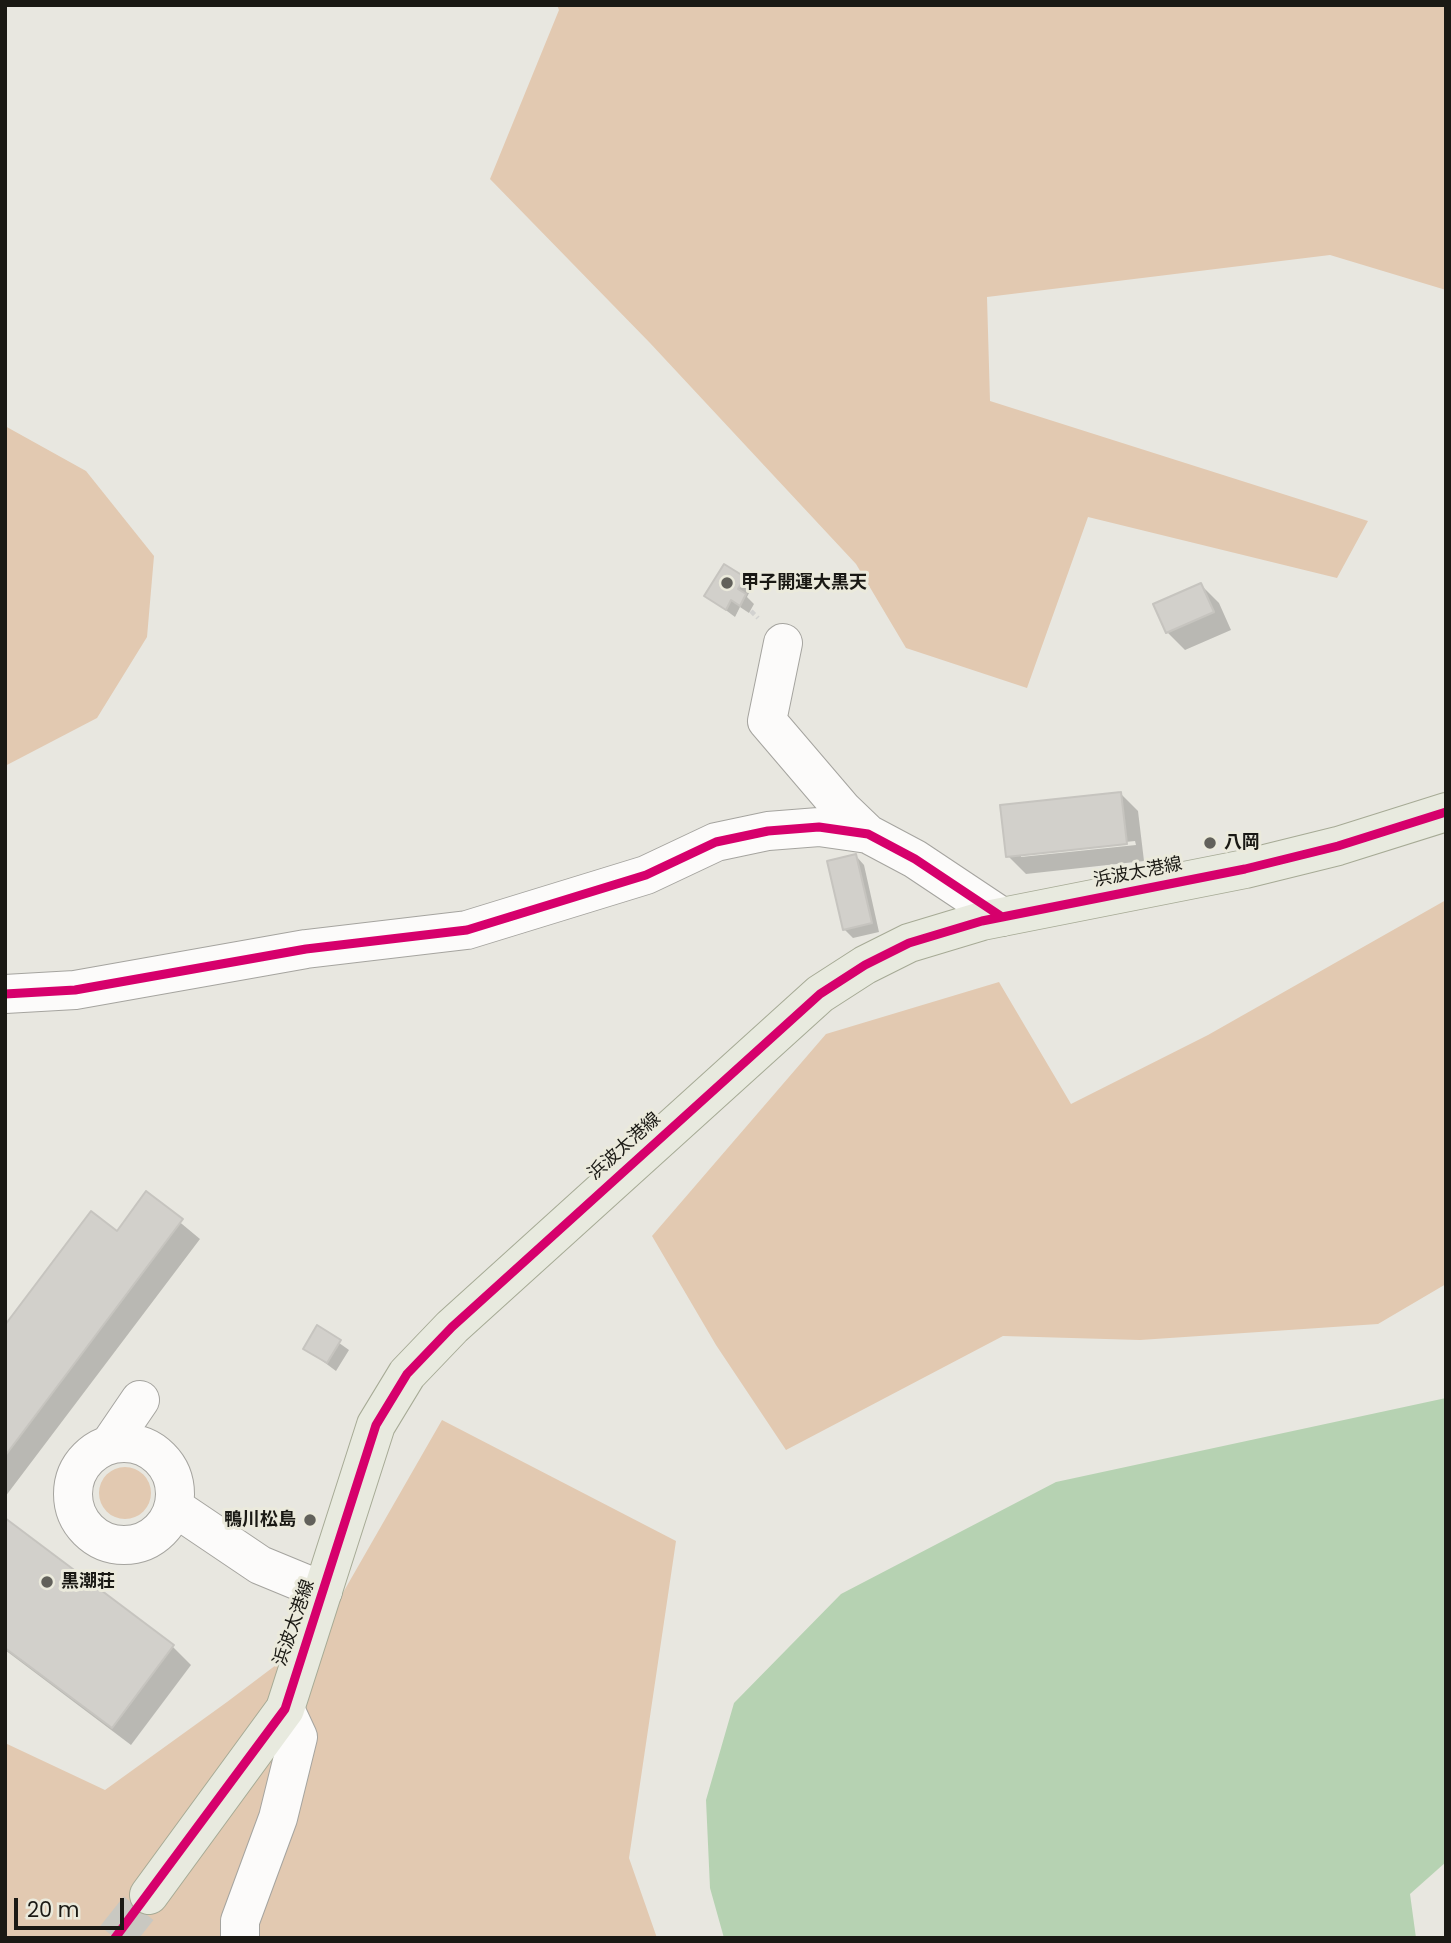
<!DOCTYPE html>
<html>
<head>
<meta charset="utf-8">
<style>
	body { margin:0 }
	#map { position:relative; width:1451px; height:1943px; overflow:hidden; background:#e8e7e0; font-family:Poppins,sans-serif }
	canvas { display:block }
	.frame { position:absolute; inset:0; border:7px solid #1a1914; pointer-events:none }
	.scale { position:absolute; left:14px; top:1898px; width:110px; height:32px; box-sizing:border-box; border:4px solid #1a1914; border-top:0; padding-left:9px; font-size:21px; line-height:24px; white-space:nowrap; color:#1a1914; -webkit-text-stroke:5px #ebeadc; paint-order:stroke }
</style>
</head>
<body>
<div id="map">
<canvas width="1451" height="1943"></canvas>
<div class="frame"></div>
<div class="scale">20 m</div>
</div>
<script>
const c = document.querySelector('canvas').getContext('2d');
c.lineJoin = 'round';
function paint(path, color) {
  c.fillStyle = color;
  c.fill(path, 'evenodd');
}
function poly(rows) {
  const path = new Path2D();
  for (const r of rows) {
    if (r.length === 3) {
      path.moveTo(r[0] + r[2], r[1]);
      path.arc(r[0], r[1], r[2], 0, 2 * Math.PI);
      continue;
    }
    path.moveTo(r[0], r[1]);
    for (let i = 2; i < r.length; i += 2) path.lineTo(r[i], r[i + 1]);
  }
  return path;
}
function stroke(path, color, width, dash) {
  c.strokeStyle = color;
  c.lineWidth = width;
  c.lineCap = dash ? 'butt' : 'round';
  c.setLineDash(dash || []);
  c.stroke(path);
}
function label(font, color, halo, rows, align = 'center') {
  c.font = font + ' Poppins,"Noto Sans JP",sans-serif';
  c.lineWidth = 6;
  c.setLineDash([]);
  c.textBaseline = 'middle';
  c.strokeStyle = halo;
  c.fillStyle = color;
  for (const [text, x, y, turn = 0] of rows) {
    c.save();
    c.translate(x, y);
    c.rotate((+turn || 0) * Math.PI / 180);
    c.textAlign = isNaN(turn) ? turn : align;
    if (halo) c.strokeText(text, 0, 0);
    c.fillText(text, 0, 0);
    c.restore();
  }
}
paint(poly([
	[557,5,1446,5,1446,290,1330,255,987,297,990,401,1368,521,1337,578,1088,517,1027,688,906,648,856,564,650,343,490,179,559,10],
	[5,426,86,471,154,556,147,637,97,718,5,766],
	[1446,900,1446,1284,1378,1324,1140,1340,1003,1336,786,1450,716,1345,652,1236,826,1034,999,982,1071,1104,1208,1035],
	[442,1420,676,1541,629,1858,657,1938,5,1938,5,1743,105,1790,227,1702,321,1631],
	[125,1493,26]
]), '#e2c9b1');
paint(poly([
	[1446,1398,1446,1862,1410,1894,1416,1938,724,1938,710,1888,706,1800,734,1703,841,1594,1056,1482]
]), '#b6d2b2');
paint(poly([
	[744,578,752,587,747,597,754,604,749,613,740,607,735,617,707,596],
	[1201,585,1219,603,1231,630,1185,650,1167,632],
	[1120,793,1138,811,1144,861,1026,874,1008,856],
	[1135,841,1136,845,1021,857,1021,853],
	[856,856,864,865,879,932,853,938,844,929],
	[146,1194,200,1239,5,1497,5,1328,117,1233],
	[318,1328,349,1350,336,1371,305,1348],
	[5,1520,173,1647,191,1665,131,1745,5,1650]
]), '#0003');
const building = poly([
	[724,564,745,577,738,589,746,594,740,606,731,600,726,610,704,596,724,564],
	[1201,583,1214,612,1166,633,1153,604,1201,583],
	[1121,792,1127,844,1006,857,1000,805,1121,792],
	[856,854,872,923,843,930,827,861,856,854],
	[146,1191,183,1219,5,1456,5,1325,91,1211,117,1231,146,1191],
	[317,1325,341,1340,327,1363,303,1349,317,1325],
	[5,1518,174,1645,112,1728,5,1648,5,1518]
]);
paint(building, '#d2d0cb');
stroke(building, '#c6c4bf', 2);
stroke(poly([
	[115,1938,149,1895]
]), '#c9c8c1', 38, [38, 19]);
const minor = poly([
	[783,643,767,721,843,810,868,834],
	[5,994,75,990,306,949,467,930,646,875,716,842,768,831,819,827,868,834,915,859,1002,917],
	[124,1494,51],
	[110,1444,140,1400],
	[174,1507,260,1565,323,1591],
	[240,1938,240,1921,278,1818,298,1737,285,1709]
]);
const major = poly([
	[149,1895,285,1709,376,1425,407,1374,452,1327,820,994,865,965,909,943,982,921,1245,869,1338,846,1446,812]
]);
stroke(minor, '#a5a49f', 40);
stroke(major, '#a6aa95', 40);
stroke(poly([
	[751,611,758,618]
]), '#d2d2d0', 4.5, [5, 3.5]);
stroke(minor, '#fcfbfa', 38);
stroke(major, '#e8eadf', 38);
stroke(poly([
	[5,994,75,990,306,949,467,930,646,875,716,842,768,831,819,827,868,834,915,859,1002,917],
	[115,1938,285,1709,376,1425,407,1374,452,1327,820,994,865,965,909,943,982,921,1245,869,1338,846,1446,812]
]), '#d6006c', 9);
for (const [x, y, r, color] of [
	[727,583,7,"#62615b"],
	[1210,843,7,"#62615b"],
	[310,1520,7,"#62615b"],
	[47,1582,7,"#62615b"]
]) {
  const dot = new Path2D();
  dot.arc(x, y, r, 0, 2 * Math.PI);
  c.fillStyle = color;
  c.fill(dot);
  stroke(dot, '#ebeadc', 2.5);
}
label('bold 18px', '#1a1914', '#ebeadc', [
	["甲子開運大黒天",741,583],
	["八岡",1224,843],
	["鴨川松島",296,1520,"right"],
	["黒潮荘",61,1582]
], 'left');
label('18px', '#1a1914', '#ebeadc', [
	["浜波太港線",1138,873,-11],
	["浜波太港線",625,1147,-42],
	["浜波太港線",295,1623,-71]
]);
</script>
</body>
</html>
